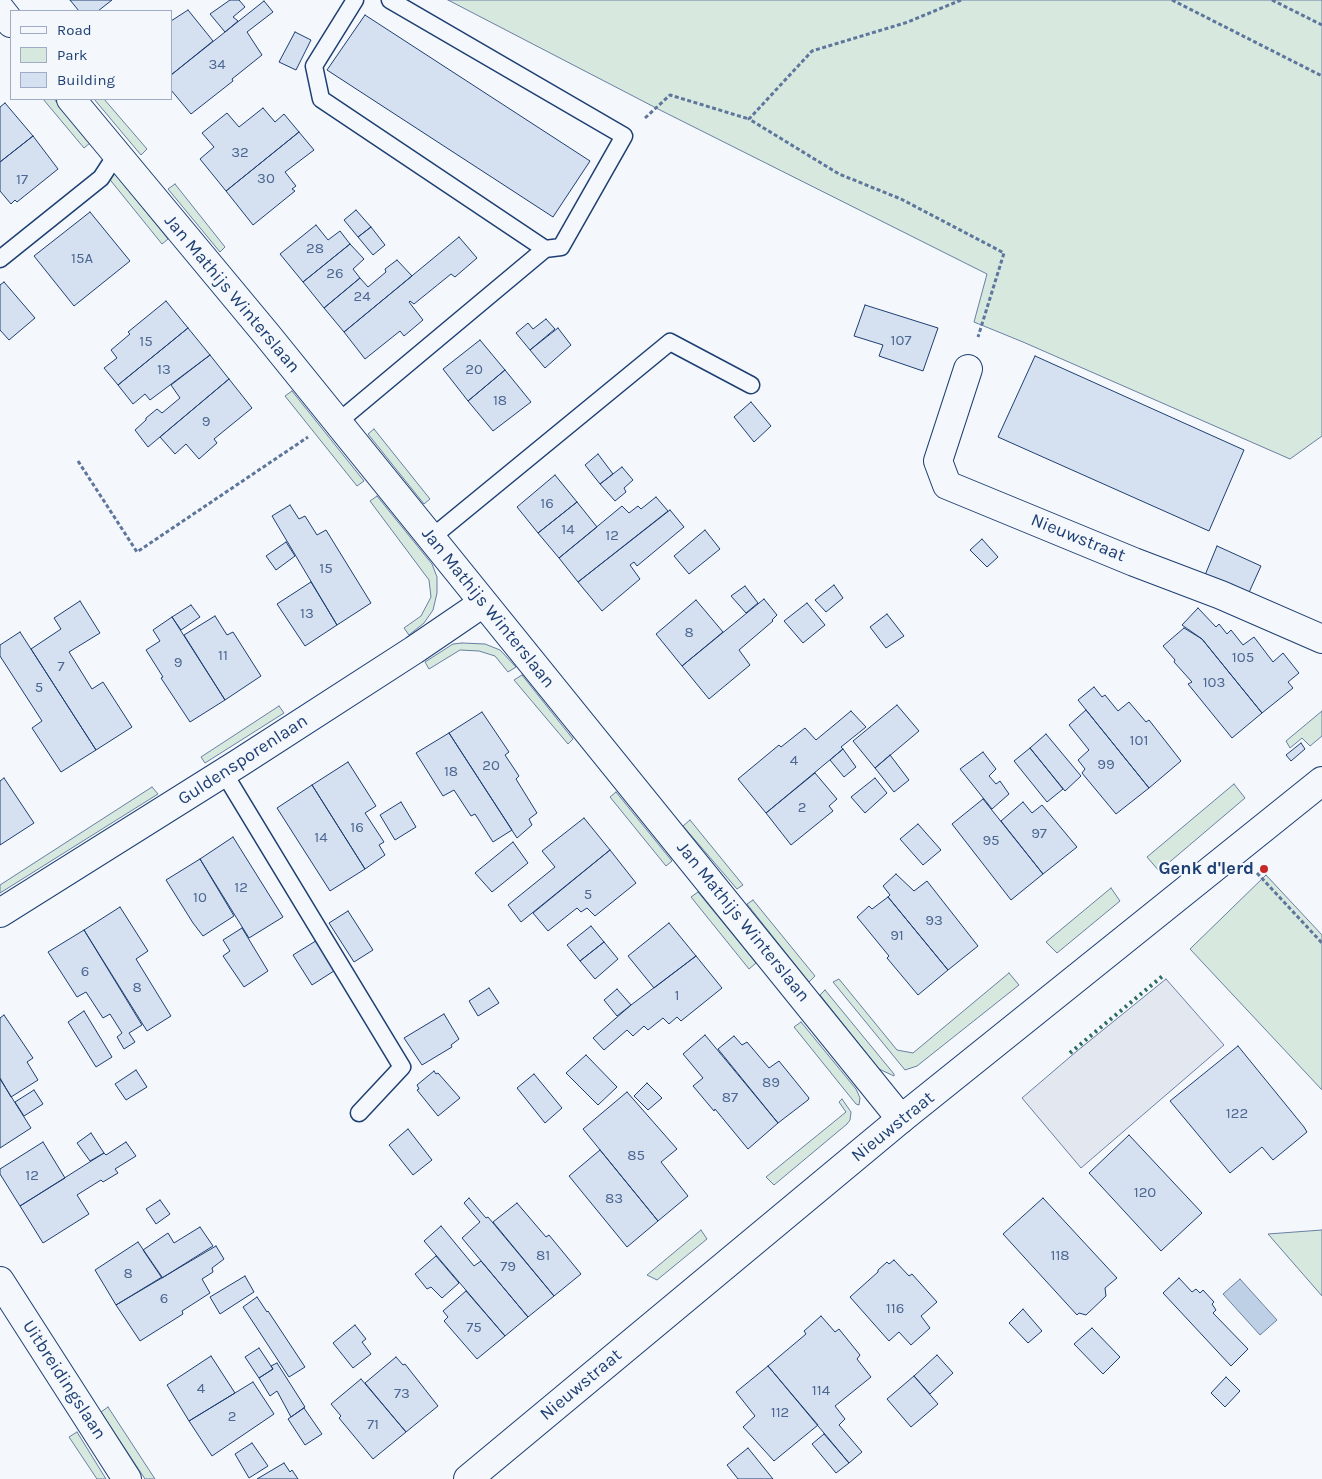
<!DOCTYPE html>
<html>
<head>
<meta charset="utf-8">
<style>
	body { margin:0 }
	#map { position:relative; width:1322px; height:1479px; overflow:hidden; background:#f4f7fb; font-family:Karla,sans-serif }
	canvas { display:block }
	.legend { position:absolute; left:10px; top:10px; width:162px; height:90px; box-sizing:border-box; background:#f4f7fb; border:1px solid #9eadc5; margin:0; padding:6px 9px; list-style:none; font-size:15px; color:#1d3f73 }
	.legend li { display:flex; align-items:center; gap:10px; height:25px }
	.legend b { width:25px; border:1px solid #9eadc5 }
</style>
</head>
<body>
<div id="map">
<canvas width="1322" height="1479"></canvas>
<ul class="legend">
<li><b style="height:6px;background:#f4f7fb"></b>Road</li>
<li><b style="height:14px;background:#d7e8df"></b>Park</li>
<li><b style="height:14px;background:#d5e0f0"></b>Building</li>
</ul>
</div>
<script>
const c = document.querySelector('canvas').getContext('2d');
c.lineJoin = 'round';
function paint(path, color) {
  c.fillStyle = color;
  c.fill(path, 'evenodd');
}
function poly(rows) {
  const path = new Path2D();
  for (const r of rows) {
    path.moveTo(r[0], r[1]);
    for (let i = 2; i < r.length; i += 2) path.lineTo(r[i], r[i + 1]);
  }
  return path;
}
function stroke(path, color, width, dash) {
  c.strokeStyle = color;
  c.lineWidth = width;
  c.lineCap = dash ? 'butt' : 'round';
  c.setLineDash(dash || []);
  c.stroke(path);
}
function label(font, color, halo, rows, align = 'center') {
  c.font = font + ' Karla,sans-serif';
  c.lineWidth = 4;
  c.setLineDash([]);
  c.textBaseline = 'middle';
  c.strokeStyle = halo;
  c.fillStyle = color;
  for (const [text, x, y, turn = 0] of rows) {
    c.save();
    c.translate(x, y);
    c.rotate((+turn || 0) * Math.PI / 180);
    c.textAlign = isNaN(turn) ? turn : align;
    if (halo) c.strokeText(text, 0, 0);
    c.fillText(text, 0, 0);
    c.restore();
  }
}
const green = poly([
	[448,0,1322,0,1322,436,1290,459,1023,342,974,322,987,274,660,110,448,0],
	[43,99,54,99,90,143,84,148,43,99],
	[94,99,104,99,147,149,141,155,94,99],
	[113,171,168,239,162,244,107,176,113,171],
	[175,184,225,247,220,252,168,189,175,184],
	[292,391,364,481,357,486,285,396,292,391],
	[374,429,430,499,424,504,368,434,374,429],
	[377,496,432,564,437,577,437,593,433,610,424,623,409,635,404,628,421,616,431,597,429,580,370,501,377,496],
	[462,643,485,644,500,650,516,667,508,672,495,656,479,651,460,650,429,669,425,662,453,644,462,643],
	[522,675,573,739,568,744,514,680,522,675],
	[279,706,284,713,205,763,201,757,279,706],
	[1322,711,1322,736,1310,746,1302,738,1290,748,1286,741,1322,711],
	[1234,784,1245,798,1159,871,1147,857,1234,784],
	[152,787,158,794,0,893,0,885,152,787],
	[616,792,672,861,666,866,610,797,616,792],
	[690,820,743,885,737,889,683,826,690,820],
	[1266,875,1322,935,1322,1090,1190,949,1266,875],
	[1111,888,1120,901,1057,953,1046,942,1111,888],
	[698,892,756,963,749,969,691,897,698,892],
	[753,900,815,976,809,982,747,904,753,900],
	[1009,973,1019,985,917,1066,905,1070,833,982,839,979,897,1050,913,1053,1009,973],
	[825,990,894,1074,894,1076,879,1069,820,995,825,990],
	[801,1022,856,1089,860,1098,859,1105,856,1104,794,1027,801,1022],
	[842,1099,851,1112,850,1120,847,1124,774,1185,766,1177,846,1112,839,1102,842,1099],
	[701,1230,707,1239,657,1280,647,1275,701,1230],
	[1322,1230,1322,1296,1268,1234,1322,1230],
	[108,1407,155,1479,145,1479,101,1412,108,1407],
	[77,1432,106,1479,97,1479,69,1437,77,1432]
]);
paint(green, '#d7e8df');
stroke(green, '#687fa3', 1);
const parking = poly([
	[1166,979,1224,1045,1081,1168,1022,1098,1077,1051,1166,979]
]);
paint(parking, '#e3e8f0');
stroke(parking, '#687fa3', 1);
const water = poly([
	[1240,1279,1277,1320,1260,1335,1223,1294,1240,1279]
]);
paint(water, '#bed0e5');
stroke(water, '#687fa3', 1);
const building = poly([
	[70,0,112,0,98,11,79,11,70,0],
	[230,0,239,0,245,7,233,17,238,21,225,32,210,14,230,0],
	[264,1,273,12,247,32,262,55,232,79,233,81,191,114,171,90,171,75,264,1],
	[188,10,213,41,171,75,171,21,188,10],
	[365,15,590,161,553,217,327,70,365,15],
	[295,32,311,40,296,70,279,62,295,32],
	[5,103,33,136,0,162,0,107,5,103],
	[263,108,275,122,284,114,299,132,226,191,200,159,214,147,202,133,227,113,239,127,263,108],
	[299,132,314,150,285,172,296,186,292,189,295,191,253,225,226,191,299,132],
	[33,136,58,169,17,202,15,200,11,204,0,191,0,162,33,136],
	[356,210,371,227,358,237,344,220,356,210],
	[90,212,130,261,74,306,34,256,90,212],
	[316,225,328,240,340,231,350,244,303,282,280,254,316,225],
	[371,227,385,245,373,255,358,237,371,227],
	[459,237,477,258,455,277,451,274,414,304,410,301,409,302,423,320,404,336,400,331,365,359,344,332,459,237],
	[350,244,364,259,353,269,360,278,324,308,303,282,350,244],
	[397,260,412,276,344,332,324,308,360,278,368,287,386,272,385,269,397,260],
	[4,282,35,318,9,340,0,330,0,285,4,282],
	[166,301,188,328,118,385,104,368,117,358,111,350,130,334,128,332,166,301],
	[865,305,938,328,923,371,879,356,883,345,854,336,865,305],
	[546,319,555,329,530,350,516,333,528,323,533,329,546,319],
	[188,328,210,355,150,400,145,394,133,404,118,385,188,328],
	[558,328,571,345,545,368,530,350,558,328],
	[480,340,505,370,468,401,443,369,480,340],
	[210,355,229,379,148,447,135,430,146,420,146,418,157,409,162,413,180,398,171,385,210,355],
	[1035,356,1244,450,1209,531,998,437,1035,356],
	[505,370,531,402,493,431,468,401,505,370],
	[229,379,252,408,214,439,217,443,199,459,186,444,175,454,160,437,229,379],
	[751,402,771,426,754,442,734,417,751,402],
	[598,454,613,474,600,484,585,465,598,454],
	[622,467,633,480,624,488,626,492,615,501,600,484,622,467],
	[555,475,577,502,538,533,517,507,555,475],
	[656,497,668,511,578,582,559,558,622,506,629,513,638,506,641,509,656,497],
	[577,502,597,527,559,558,538,533,577,502],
	[290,505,299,519,305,516,317,535,326,530,371,603,337,625,272,516,290,505],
	[670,510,684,527,637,566,634,562,630,565,640,579,602,611,578,582,670,510],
	[705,530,720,549,689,574,674,556,705,530],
	[982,539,998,557,987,567,970,550,982,539],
	[286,542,295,556,276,570,266,556,286,542],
	[1217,546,1261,566,1246,599,1203,580,1217,546],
	[311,582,337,625,305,646,277,604,311,582],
	[834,585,843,598,826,612,815,600,834,585],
	[745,586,758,603,746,613,731,596,745,586],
	[764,599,777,615,772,620,773,621,739,650,750,665,709,699,682,666,764,599],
	[696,600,723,632,682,666,656,634,696,600],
	[80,601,100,633,69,652,92,689,103,682,132,727,96,750,31,649,61,629,54,618,80,601],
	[807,603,825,625,803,643,784,621,807,603],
	[191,605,200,617,181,630,172,617,191,605],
	[1198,608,1216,627,1219,624,1227,634,1231,630,1243,645,1254,637,1273,662,1283,653,1299,673,1288,682,1293,688,1262,713,1202,639,1182,625,1198,608],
	[887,614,904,636,886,648,870,627,887,614],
	[215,616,227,635,233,632,261,676,225,700,184,635,215,616],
	[172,617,225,700,190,722,161,678,163,677,146,650,160,641,153,630,172,617],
	[1184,628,1202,639,1262,713,1232,738,1188,684,1192,682,1174,662,1175,660,1163,646,1184,628],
	[20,632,96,750,61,772,32,728,42,721,0,656,0,645,20,632],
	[1094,687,1102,697,1105,695,1118,711,1129,702,1146,722,1149,720,1181,761,1149,788,1078,700,1094,687],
	[897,705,919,731,875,768,853,741,897,705],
	[1086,710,1149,788,1116,814,1082,773,1085,769,1078,760,1089,750,1069,725,1086,710],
	[851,711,866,727,841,747,843,749,766,813,738,779,779,745,781,747,805,728,816,740,851,711],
	[482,712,509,752,505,755,519,776,516,779,537,813,529,819,532,825,517,838,449,733,482,712],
	[449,733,512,830,493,842,475,814,471,816,454,790,443,796,416,753,449,733],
	[1046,734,1081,776,1065,791,1030,748,1046,734],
	[1301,743,1305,749,1291,761,1286,755,1301,743],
	[1030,748,1063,789,1047,802,1014,761,1030,748],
	[843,749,856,767,844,777,830,760,843,749],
	[983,752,996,769,989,776,996,784,1000,781,1009,794,992,809,960,769,983,752],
	[890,755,909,780,894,792,875,768,890,755],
	[348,762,376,806,365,813,384,842,379,845,385,855,365,869,312,785,348,762],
	[815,773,837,799,829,806,833,811,791,845,766,813,815,773],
	[4,778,34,823,0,845,0,781,4,778],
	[875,778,887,793,865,813,851,797,875,778],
	[312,785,365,869,330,891,277,808,312,785],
	[983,799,1043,874,1011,900,952,824,983,799],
	[401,802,416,827,395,840,380,815,401,802],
	[1023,802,1032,813,1042,805,1077,847,1043,874,1001,821,1023,802],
	[584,818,610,850,521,922,508,905,555,867,542,851,584,818],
	[918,824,941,850,923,865,900,839,918,824],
	[233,837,283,917,249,938,200,859,233,837],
	[513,842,528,863,492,892,475,873,513,842],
	[610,850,636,883,595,916,587,908,581,912,577,908,548,931,533,913,610,850],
	[200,859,234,916,203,936,193,923,166,880,200,859],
	[896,874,914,891,927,881,978,946,948,970,888,897,890,895,883,886,896,874],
	[888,897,948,970,918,995,887,958,889,956,857,917,869,906,872,909,888,897],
	[120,907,148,951,136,959,171,1016,147,1031,84,930,120,907],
	[348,911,373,950,354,962,329,923,348,911],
	[669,923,696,956,654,988,628,956,669,923],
	[591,926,604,942,580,961,567,945,591,926],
	[242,928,268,971,244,987,223,956,230,951,223,940,242,928],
	[84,930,142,1025,129,1033,135,1042,124,1049,117,1037,122,1033,110,1014,103,1018,86,992,77,997,48,952,84,930],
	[319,939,337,969,312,985,293,955,319,939],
	[604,942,618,959,595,979,580,961,604,942],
	[696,956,722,988,681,1021,677,1017,669,1024,663,1018,648,1030,644,1026,633,1036,627,1030,604,1050,593,1038,631,1005,696,956],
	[489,988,499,1003,478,1016,469,1001,489,988],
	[617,989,631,1005,617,1016,604,1000,617,989],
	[84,1011,112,1057,96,1067,68,1022,84,1011],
	[444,1014,459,1039,451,1045,452,1047,422,1065,404,1038,444,1014],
	[4,1015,33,1058,27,1062,38,1080,11,1097,0,1078,0,1018,4,1015],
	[705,1035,778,1123,748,1149,715,1109,714,1111,693,1086,703,1078,683,1054,705,1035],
	[734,1036,742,1045,747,1042,769,1068,779,1061,809,1098,808,1100,778,1123,718,1049,734,1036],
	[1238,1046,1304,1127,1307,1132,1273,1160,1262,1147,1230,1173,1170,1101,1238,1046],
	[586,1055,617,1087,598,1105,566,1073,586,1055],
	[136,1070,147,1087,126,1100,115,1084,136,1070],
	[434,1071,436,1074,438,1073,460,1098,438,1116,417,1090,419,1089,417,1085,434,1071],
	[534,1074,562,1108,545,1123,517,1088,534,1074],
	[0,1079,31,1128,0,1148,0,1079],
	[647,1083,662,1098,648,1110,634,1096,647,1083],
	[34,1090,43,1104,24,1116,15,1102,34,1090],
	[627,1092,677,1149,661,1162,688,1196,658,1221,583,1129,627,1092],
	[408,1129,432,1160,413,1175,389,1145,408,1129],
	[91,1133,104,1153,90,1161,77,1143,91,1133],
	[1129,1135,1202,1213,1161,1251,1089,1173,1129,1135],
	[43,1142,65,1178,20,1206,0,1174,0,1169,43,1142],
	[126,1142,136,1156,115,1169,118,1173,103,1182,101,1180,77,1195,89,1214,43,1243,20,1206,104,1153,106,1155,126,1142],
	[600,1150,658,1221,627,1247,569,1176,600,1150],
	[469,1198,486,1218,488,1217,554,1296,528,1317,462,1238,480,1222,464,1203,469,1198],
	[1043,1198,1117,1278,1105,1288,1106,1296,1086,1315,1079,1313,1077,1315,1003,1234,1043,1198],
	[160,1200,170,1214,156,1224,146,1209,160,1200],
	[517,1203,546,1237,549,1235,581,1274,554,1296,493,1222,517,1203],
	[441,1226,474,1266,481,1261,528,1317,505,1336,424,1241,441,1226],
	[200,1227,213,1246,162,1278,143,1250,168,1233,174,1243,200,1227],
	[138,1242,162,1277,116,1305,95,1270,138,1242],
	[216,1246,224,1259,212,1268,213,1272,202,1279,210,1293,182,1311,183,1314,140,1341,116,1305,216,1246],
	[436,1256,459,1283,442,1298,431,1287,427,1289,415,1274,436,1256],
	[894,1260,909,1276,912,1274,937,1302,921,1316,930,1328,911,1345,899,1332,889,1341,850,1297,878,1272,878,1270,887,1262,889,1264,894,1260],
	[245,1276,254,1292,220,1314,210,1297,245,1276],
	[1179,1278,1192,1292,1196,1289,1200,1293,1203,1290,1214,1302,1212,1304,1216,1310,1213,1313,1248,1349,1231,1366,1163,1293,1179,1278],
	[466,1291,505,1336,477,1359,444,1321,448,1317,443,1311,466,1291],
	[257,1297,267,1312,268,1311,305,1367,289,1377,243,1307,257,1297],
	[1023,1309,1042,1331,1028,1343,1009,1323,1023,1309],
	[821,1316,835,1332,839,1329,860,1355,857,1359,871,1377,835,1406,845,1419,839,1425,862,1452,849,1463,768,1366,806,1334,804,1331,821,1316],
	[355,1325,366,1339,362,1342,371,1354,353,1368,333,1343,355,1325],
	[1092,1328,1120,1357,1103,1374,1074,1344,1092,1328],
	[259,1348,273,1369,259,1378,245,1357,259,1348],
	[937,1355,953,1373,930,1394,914,1376,937,1355],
	[211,1356,235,1393,189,1421,167,1385,211,1356],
	[396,1357,403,1365,405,1364,438,1406,406,1432,365,1383,396,1357],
	[277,1363,305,1407,291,1417,277,1391,270,1396,259,1378,273,1369,271,1366,277,1363],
	[768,1366,818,1425,774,1461,743,1427,755,1416,736,1392,768,1366],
	[914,1376,938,1404,911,1427,887,1399,914,1376],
	[1226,1377,1240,1391,1225,1407,1211,1393,1226,1377],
	[361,1379,406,1432,373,1459,339,1418,341,1416,331,1404,361,1379],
	[253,1382,274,1414,212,1456,189,1421,253,1382],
	[304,1408,322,1434,305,1445,288,1419,304,1408],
	[824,1434,849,1463,836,1473,812,1444,824,1434],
	[252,1443,268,1466,249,1478,235,1454,252,1443],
	[748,1448,773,1479,738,1479,727,1465,748,1448],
	[284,1463,290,1472,292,1470,298,1479,257,1479,284,1463]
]);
paint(building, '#d5e0f0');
stroke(building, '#1d3f73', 1);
const lane = poly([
	[355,0,314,66,321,99,545,249],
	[0,259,101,178,116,155],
	[338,422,545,249,561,247,624,136,390,0],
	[431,538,670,342,751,385],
	[224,773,402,1067,359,1113]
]);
const street = poly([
	[0,9,11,23],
	[71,99,268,336,901,1119],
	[968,369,938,461,947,485,1134,562,1221,595,1322,639],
	[0,913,239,763,414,650,483,603],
	[0,1281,127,1479]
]);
const secondary = poly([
	[468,1479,901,1119,1322,781]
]);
stroke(lane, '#1d3f73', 19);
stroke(street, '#1d3f73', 30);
stroke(secondary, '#1d3f73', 30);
stroke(poly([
	[961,0,908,22,812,51,749,119,839,174,901,199,1004,253,978,337],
	[1172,0,1322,76],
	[1272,0,1322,25],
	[645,118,670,95,749,119],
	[78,461,137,552,308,437],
	[1257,873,1322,943]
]), '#5e769c', 3, [4, 2.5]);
stroke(lane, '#f4f7fb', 16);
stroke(street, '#f4f7fb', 28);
stroke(secondary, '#f4f7fb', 28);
stroke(poly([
	[1070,1053,1165,974]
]), '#2c6c60', 4, [2.5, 4]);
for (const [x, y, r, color] of [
	[1264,869,5,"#c62828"]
]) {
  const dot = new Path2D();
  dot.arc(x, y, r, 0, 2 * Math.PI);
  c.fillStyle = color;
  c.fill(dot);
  stroke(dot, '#f4f7fb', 2);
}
label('15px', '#4b6792', null, [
	["34",217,65],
	["32",240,153],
	["30",266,179],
	["17",22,180],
	["28",315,249],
	["15A",82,259],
	["26",335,274],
	["24",362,297],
	["107",901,341],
	["15",146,342],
	["13",164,370],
	["20",474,370],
	["18",500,401],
	["9",206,422],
	["16",547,504],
	["14",568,530],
	["12",612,536],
	["15",326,569],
	["13",307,614],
	["8",689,633],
	["11",223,656],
	["105",1243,658],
	["9",178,663],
	["7",61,667],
	["103",1214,683],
	["5",39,688],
	["101",1139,741],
	["4",794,761],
	["99",1106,765],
	["20",491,766],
	["18",451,772],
	["2",802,808],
	["16",357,828],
	["97",1039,834],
	["14",321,838],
	["95",991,841],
	["12",241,888],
	["5",588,895],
	["10",200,898],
	["93",934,921],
	["91",897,936],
	["6",85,972],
	["8",137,988],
	["1",677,996],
	["89",771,1083],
	["87",730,1098],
	["122",1237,1114],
	["85",636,1156],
	["12",32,1176],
	["120",1145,1193],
	["83",614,1199],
	["81",543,1256],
	["118",1060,1256],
	["79",508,1267],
	["8",128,1274],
	["6",164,1299],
	["116",895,1309],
	["75",474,1328],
	["4",201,1389],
	["114",821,1391],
	["73",402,1394],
	["112",780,1413],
	["2",232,1417],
	["71",373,1425]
]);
label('18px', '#1d3f73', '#f4f7fb', [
	["Jan Mathijs Winterslaan",232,294,50],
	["Nieuwstraat",1078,538,22],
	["Jan Mathijs Winterslaan",488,608,51],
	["Guldensporenlaan",243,760,-33],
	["Jan Mathijs Winterslaan",743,922,51],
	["Nieuwstraat",893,1127,-39],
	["Uitbreidingslaan",64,1380,57],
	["Nieuwstraat",581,1385,-40]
]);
label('bold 18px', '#1d3f73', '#f4f7fb', [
	["Genk d'Ierd",1254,869]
], 'right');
</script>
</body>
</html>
